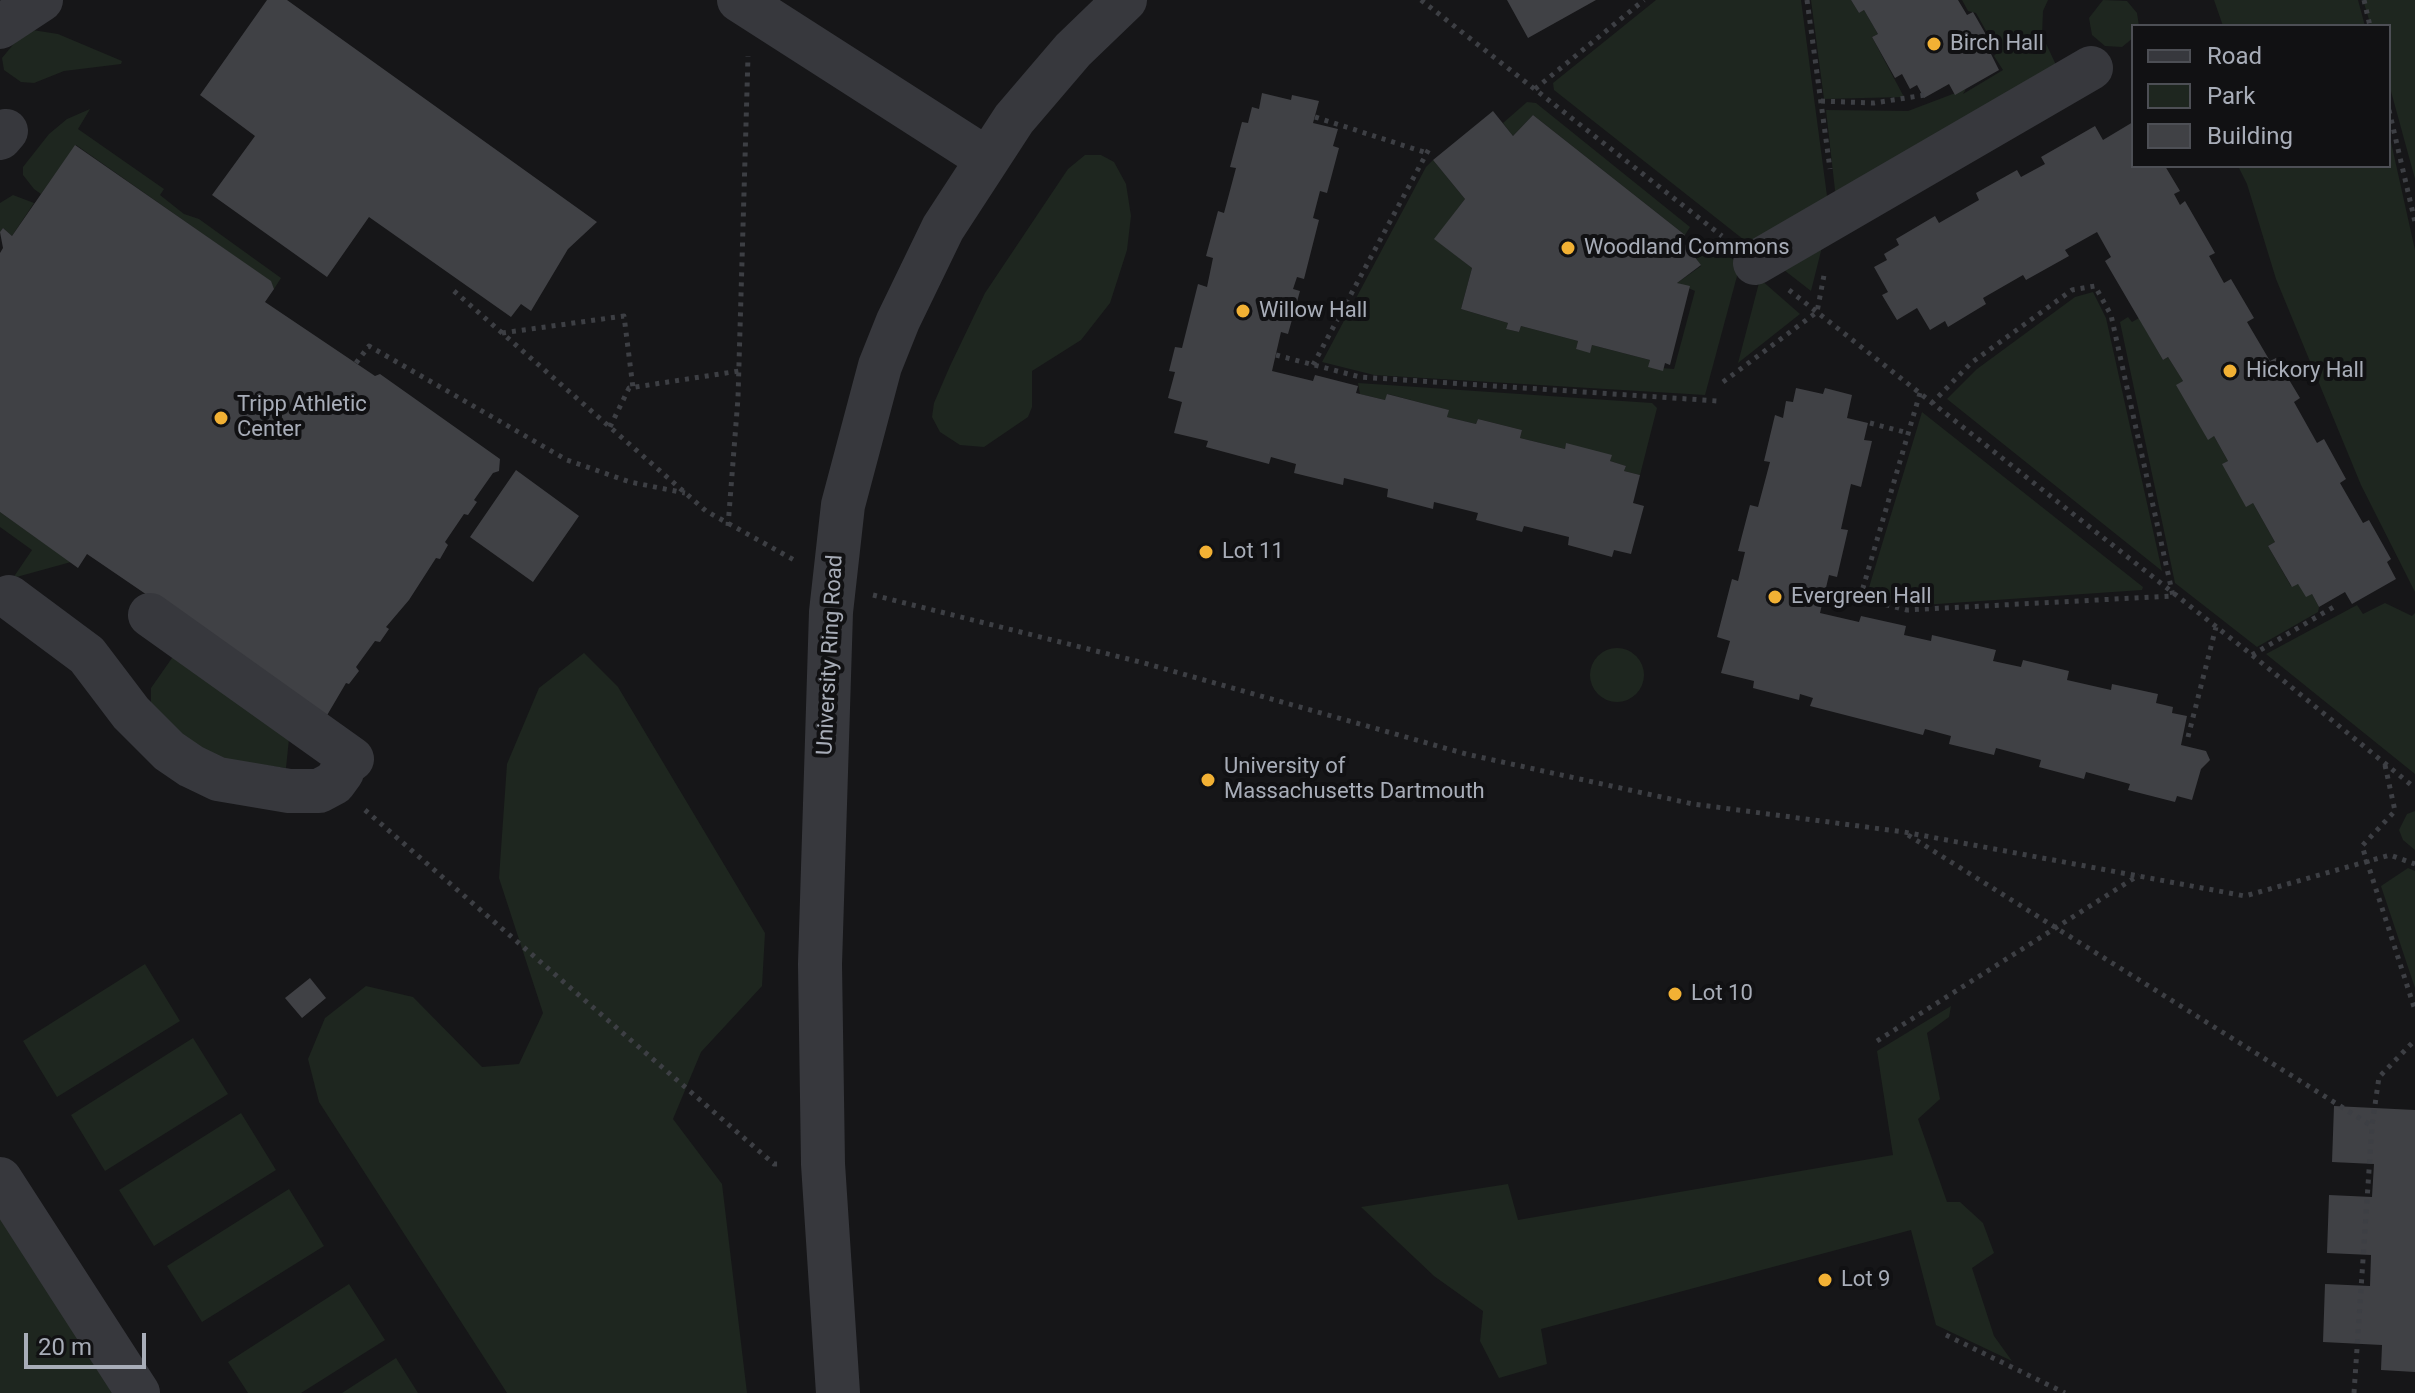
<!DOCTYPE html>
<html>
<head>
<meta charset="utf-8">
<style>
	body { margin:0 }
	#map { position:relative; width:2415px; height:1393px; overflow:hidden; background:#161618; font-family:Roboto,sans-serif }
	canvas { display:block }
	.legend { position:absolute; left:2131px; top:24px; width:260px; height:144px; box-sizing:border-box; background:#111113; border:2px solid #4d4f55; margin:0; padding:10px 14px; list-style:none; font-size:24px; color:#a8adb8 }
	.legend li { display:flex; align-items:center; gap:16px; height:40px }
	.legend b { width:40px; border:2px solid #4d4f55 }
	.scale { position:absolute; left:24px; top:1333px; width:122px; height:36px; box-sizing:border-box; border:4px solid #a8adb8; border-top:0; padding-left:10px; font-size:24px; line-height:28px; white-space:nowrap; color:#a8adb8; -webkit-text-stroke:6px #111113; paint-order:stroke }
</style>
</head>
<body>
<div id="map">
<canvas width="2415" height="1393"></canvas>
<ul class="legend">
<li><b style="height:10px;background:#37383d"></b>Road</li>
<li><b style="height:22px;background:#1e261f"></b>Park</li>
<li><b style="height:22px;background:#404145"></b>Building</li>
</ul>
<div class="scale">20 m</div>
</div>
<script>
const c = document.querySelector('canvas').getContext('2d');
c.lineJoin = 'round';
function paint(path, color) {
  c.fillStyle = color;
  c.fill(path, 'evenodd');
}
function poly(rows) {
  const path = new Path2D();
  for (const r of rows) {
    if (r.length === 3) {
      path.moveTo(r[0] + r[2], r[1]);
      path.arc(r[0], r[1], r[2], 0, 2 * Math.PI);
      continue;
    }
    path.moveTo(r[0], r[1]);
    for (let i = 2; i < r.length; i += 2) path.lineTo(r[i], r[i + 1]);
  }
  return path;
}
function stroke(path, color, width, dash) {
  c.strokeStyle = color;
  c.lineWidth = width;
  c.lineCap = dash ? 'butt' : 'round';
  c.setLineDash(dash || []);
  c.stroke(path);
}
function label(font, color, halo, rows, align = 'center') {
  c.font = font + ' Roboto,sans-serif';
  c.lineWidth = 8;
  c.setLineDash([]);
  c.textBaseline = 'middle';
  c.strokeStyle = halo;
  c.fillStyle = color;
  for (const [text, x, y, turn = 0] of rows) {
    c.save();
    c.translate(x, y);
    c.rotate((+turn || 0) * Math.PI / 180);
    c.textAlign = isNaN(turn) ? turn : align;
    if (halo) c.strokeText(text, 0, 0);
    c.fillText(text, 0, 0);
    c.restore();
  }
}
paint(poly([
	[1656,0,1801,0,1829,211,1753,247,1554,90,1553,83],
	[1811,0,1851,0,1859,13,1864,10,1878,34,1872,37,1904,97,1824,99],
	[1962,0,2048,0,2043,11,2042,35,2057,67,1837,208,1826,110,1908,111,1966,89,1963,94,2003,70,1994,56,1998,52,1976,13,1968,11],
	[2103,0,2127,1,2137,13,2139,26,2133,26,2133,38,2122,47,2105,46,2092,35,2089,18],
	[2214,0,2358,0,2365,26,2223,26],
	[2363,0,2415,0,2415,179,2389,84,2389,26,2371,26],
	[26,29,58,34,122,61,121,64,64,71,34,83,21,82,4,70,2,58],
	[1527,102,1536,103,1690,227,1685,235,1533,115,1513,136,1503,123],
	[90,109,78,129,164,189,160,195,184,214,199,219,281,278,274,289,270,281,76,145,41,194,34,189,23,175,23,167,49,134,67,119],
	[2389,133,2415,250,2415,592,2361,485,2276,279,2247,184,2238,166,2389,166],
	[1085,155,1101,155,1114,162,1126,184,1131,216,1127,250,1110,303,1081,340,1032,371,1032,407,1028,417,984,447,960,445,940,432,932,417,934,403,950,366,985,293,1068,169],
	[1433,160,1465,199,1435,239,1472,268,1461,309,1508,323,1506,329,1519,332,1521,326,1578,341,1576,349,1590,352,1592,345,1650,360,1649,367,1674,369,1695,291,1677,283,1701,266,1696,258,1720,249,1740,265,1705,395,1374,375,1322,362,1426,167],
	[13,195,34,203,12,236,3,228,0,232,0,203],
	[1825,235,1811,291,1775,263],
	[1760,279,1800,314,1738,363],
	[2093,292,2106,318,2162,571,1947,399,1977,369,2075,297],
	[2128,317,2132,322,2139,318,2163,360,2168,357,2183,381,2177,385,2214,436,2228,461,2223,464,2253,503,2275,542,2268,546,2291,586,2298,584,2312,594,2319,607,2318,612,2257,647,2175,583,2120,322],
	[1358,383,1652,403,1657,408,1640,475,1624,471,1626,466,1610,461,1611,456,1566,444,1565,449,1520,438,1522,430,1478,419,1476,424,1447,417,1448,410,1388,394,1385,400,1360,394],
	[1922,412,2143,587,2142,590,1908,606,1867,594],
	[0,512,71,562,13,578,32,550,0,527],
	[2385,603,2412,616,2415,613,2415,774,2266,654,2357,605,2363,614],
	[179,648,289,739,286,768,222,760,185,738,151,703,151,688],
	[1617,675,27],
	[584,653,618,687,765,933,762,986,701,1052,673,1119,722,1184,747,1393,507,1393,319,1102,308,1059,325,1018,366,986,413,997,482,1067,519,1064,543,1013,499,878,507,764,539,688],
	[2415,811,2415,850,2403,840,2399,830,2407,814],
	[2408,868,2415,871,2415,988,2381,886],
	[145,964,180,1021,57,1097,23,1041],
	[1951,1006,1949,1017,1927,1033,1940,1099,1918,1119,1947,1202,1960,1202,1983,1223,1994,1253,1972,1268,1994,1336,2012,1361,1936,1325,1911,1230,1541,1329,1547,1364,1499,1378,1480,1341,1483,1311,1434,1276,1361,1207,1508,1184,1518,1220,1893,1155,1877,1051],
	[193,1038,228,1094,105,1171,71,1115],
	[241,1113,276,1170,154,1246,119,1190],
	[289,1189,324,1246,202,1322,167,1266],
	[0,1206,120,1393,0,1393],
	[349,1284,385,1340,301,1393,248,1393,228,1362],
	[396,1358,418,1393,342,1393]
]), '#1e261f');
paint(poly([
	[267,0,287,0,597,222,568,249,531,311,521,304,511,317,369,217,327,277,212,195,255,136,200,95],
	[1507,0,1596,0,1528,38],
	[1851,0,1958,0,1967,15,1973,12,1996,52,1991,54,1999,70,1955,95,1949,84,1924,98,1917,85,1910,89,1902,74,1895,78,1872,37,1878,34,1864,10,1859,13],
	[1262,93,1291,100,1292,95,1319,101,1313,123,1338,129,1333,146,1339,148,1327,193,1320,191,1313,218,1319,220,1304,279,1297,277,1293,289,1300,291,1288,334,1281,332,1272,371,1313,381,1315,375,1358,386,1356,393,1360,394,1385,400,1387,394,1449,410,1447,417,1476,424,1478,419,1522,430,1520,438,1565,449,1566,443,1612,455,1610,461,1626,466,1624,471,1640,475,1633,503,1644,506,1631,554,1614,550,1612,557,1568,545,1569,537,1524,526,1522,532,1476,520,1478,513,1434,502,1433,509,1387,497,1388,489,1344,478,1343,485,1294,473,1296,464,1271,457,1269,464,1206,447,1208,441,1174,433,1182,402,1168,398,1175,372,1169,371,1175,347,1182,348,1198,284,1207,287,1213,258,1206,256,1218,211,1224,213,1236,168,1230,167,1242,122,1248,123,1252,107,1259,109],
	[1493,111,1513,136,1533,115,1685,235,1681,239,1701,265,1677,283,1690,286,1670,365,1665,363,1663,371,1648,367,1650,360,1592,345,1590,353,1576,349,1578,341,1521,326,1519,332,1506,329,1508,323,1461,309,1472,268,1434,239,1465,199,1433,160],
	[2133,122,2133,166,2165,166,2180,191,2174,194,2180,205,2185,201,2215,253,2209,256,2224,283,2231,279,2254,318,2247,322,2270,361,2276,358,2300,398,2294,402,2317,443,2324,439,2346,479,2340,483,2363,523,2369,520,2391,559,2387,562,2396,579,2352,604,2345,592,2319,607,2312,594,2306,597,2298,584,2292,587,2268,546,2275,542,2253,503,2246,507,2222,464,2228,461,2214,436,2208,440,2176,385,2183,381,2168,357,2163,360,2105,261,2111,257,2097,232,2065,250,2069,256,2026,280,2023,275,1983,298,1986,304,1948,327,1945,321,1930,330,1917,308,1897,320,1882,295,1888,292,1874,267,1887,260,1884,254,1899,245,1896,239,1935,216,1939,223,1979,200,1976,193,2017,170,2021,177,2045,164,2041,157,2095,126,2103,140],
	[75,145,271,281,274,289,265,302,375,376,380,374,500,459,499,471,493,473,474,500,477,502,468,515,464,514,445,542,448,545,440,559,436,558,409,600,386,627,389,629,380,642,375,641,356,667,359,671,349,684,346,683,326,717,87,554,78,568,0,512,0,253,3,248,0,232,3,228,12,236],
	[1796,388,1823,394,1825,388,1852,395,1847,418,1868,423,1864,440,1872,441,1861,487,1851,484,1841,529,1848,530,1837,577,1829,575,1820,613,1859,622,1861,616,1906,626,1904,635,1931,641,1932,635,1996,650,1993,661,2021,667,2023,660,2069,671,2067,680,2111,690,2112,684,2158,694,2156,703,2173,707,2172,713,2187,716,2181,745,2206,751,2210,760,2201,769,2192,800,2177,796,2175,802,2128,790,2130,784,2086,772,2084,779,2039,767,2041,760,1996,748,1994,755,1949,744,1951,736,1925,729,1923,735,1810,706,1813,698,1800,694,1799,700,1753,688,1754,681,1721,673,1730,641,1717,637,1732,579,1738,581,1745,552,1738,551,1750,505,1758,507,1770,462,1764,461,1775,415,1783,418,1786,401,1793,402],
	[516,470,579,516,533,582,470,537],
	[310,978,326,998,302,1018,285,998],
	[2334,1106,2415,1110,2415,1372,2381,1370,2382,1345,2323,1342,2325,1284,2370,1286,2371,1255,2327,1253,2329,1195,2372,1197,2374,1164,2332,1162]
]), '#404145');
stroke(poly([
	[1421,0,1722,236],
	[1807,0,1830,169],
	[2364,0,2370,26],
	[1535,89,1644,0],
	[1821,101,1874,103,1925,95],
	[2389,110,2415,222],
	[1315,117,1427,153],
	[1789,290,2252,655,2415,788],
	[454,291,706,511,796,561],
	[502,333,624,316,633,388],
	[1276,355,1360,377,1718,401],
	[356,363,369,346,567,460,630,482,685,493],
	[1313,365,1430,147],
	[1723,382,1817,312,1825,270],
	[1920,393,1860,598,1907,610,2173,596,2111,315,2095,286,2072,290,1971,363,1932,403],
	[1870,423,1908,433],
	[610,427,629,388,739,371],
	[728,526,738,398,748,56],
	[873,595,1144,663,1466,754,1693,804,1904,832,2245,896,2390,855,2415,864],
	[2252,655,2337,605],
	[2188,737,2216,627],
	[2385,765,2395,811,2362,846,2415,1010],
	[365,810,774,1164,783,1164],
	[1908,835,2372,1126],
	[1877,1041,2139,875],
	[1946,1335,2065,1393],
	[2354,1393,2372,1126,2379,1077,2415,1040]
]), '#3d3f44', 5, [4, 6]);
stroke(poly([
	[739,0,987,159],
	[0,27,41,0],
	[0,138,6,131],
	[1755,263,2091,68],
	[9,597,87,655,131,713,169,751,191,766,218,779,289,791,319,791,334,783,342,772],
	[150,615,352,759],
	[0,1179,138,1393],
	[838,1393,823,1164,820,964,831,612,843,505,880,366,898,321,943,228,1014,119,1073,50,1125,0]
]), '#37383d', 44);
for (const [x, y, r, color] of [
	[1934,44,8,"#f2b134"],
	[1568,248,8,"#f2b134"],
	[1243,311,8,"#f2b134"],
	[2230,371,8,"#f2b134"],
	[221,418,8,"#f2b134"],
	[1206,552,8,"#f2b134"],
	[1775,597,8,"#f2b134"],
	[1208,780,8,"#f2b134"],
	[1675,994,8,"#f2b134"],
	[1825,1280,8,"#f2b134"]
]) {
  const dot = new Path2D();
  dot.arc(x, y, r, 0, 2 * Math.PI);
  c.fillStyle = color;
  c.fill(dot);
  stroke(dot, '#111113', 3);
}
label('22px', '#a8adb8', '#111113', [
	["Birch Hall",1950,44],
	["Woodland Commons",1584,248],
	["Willow Hall",1259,311],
	["Hickory Hall",2246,371],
	["Tripp Athletic",237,405],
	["Center",237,430],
	["Lot 11",1222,552],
	["Evergreen Hall",1791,597],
	["University of",1224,767],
	["Massachusetts Dartmouth",1224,792],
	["Lot 10",1691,994],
	["Lot 9",1841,1280]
], 'left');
label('22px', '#a8adb8', '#111113', [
	["University Ring Road",831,655,-87]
]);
</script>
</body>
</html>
